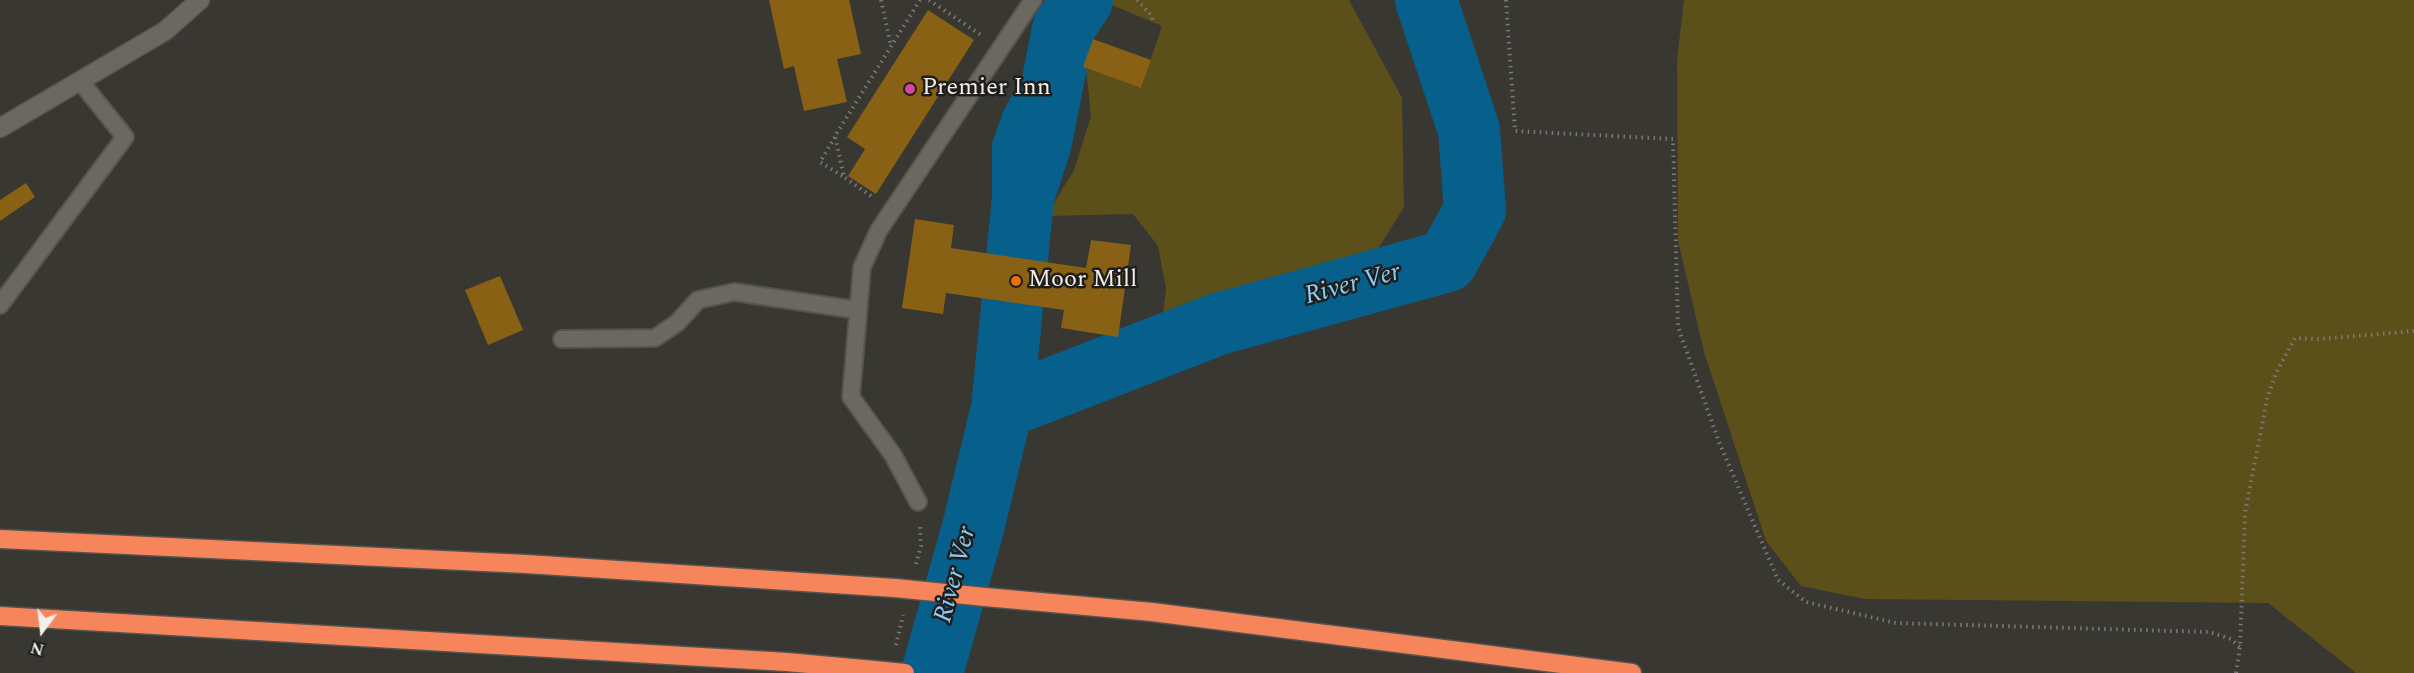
<!DOCTYPE html>
<html>
<head>
<meta charset="utf-8">
<style>
	body { margin:0 }
	#map { position:relative; width:2414px; height:673px; overflow:hidden; background:#383731; font-family:Spectral,serif }
	canvas { display:block }
	.north { position:absolute; left:12px; top:601px; width:60px; height:60px; -webkit-text-stroke:4px #1f1e1b; paint-order:stroke; rotate:195deg; font-size:16px; font-weight:700; line-height:24px; text-align:center; color:#f0efeb }
	.north::after { content:''; display:block; margin:auto; width:21px; height:27px; background:#f0efeb; clip-path:polygon(50% 0,100% 100%,50% 72%,0 100%) }
</style>
</head>
<body>
<div id="map">
<canvas width="2414" height="673"></canvas>
<div class="north">N</div>
</div>
<script>
const c = document.querySelector('canvas').getContext('2d');
c.lineJoin = 'round';
function paint(path, color) {
  c.fillStyle = color;
  c.fill(path, 'evenodd');
}
function poly(rows) {
  const path = new Path2D();
  for (const r of rows) {
    path.moveTo(r[0], r[1]);
    for (let i = 2; i < r.length; i += 2) path.lineTo(r[i], r[i + 1]);
  }
  return path;
}
function stroke(path, color, width, dash) {
  c.strokeStyle = color;
  c.lineWidth = width;
  c.lineCap = dash ? 'butt' : 'round';
  c.setLineDash(dash || []);
  c.stroke(path);
}
function label(font, color, halo, rows, align = 'center') {
  c.font = font + ' Spectral,serif';
  c.lineWidth = 5;
  c.setLineDash([]);
  c.textBaseline = 'middle';
  c.strokeStyle = halo;
  c.fillStyle = color;
  for (const [text, x, y, turn = 0] of rows) {
    c.save();
    c.translate(x, y);
    c.rotate((+turn || 0) * Math.PI / 180);
    c.textAlign = isNaN(turn) ? turn : align;
    if (halo) c.strokeText(text, 0, 0);
    c.fillText(text, 0, 0);
    c.restore();
  }
}
paint(poly([
	[1108,0,1349,0,1402,98,1404,207,1365,270,1279,297,1162,320,1166,289,1158,246,1133,214,1046,216,1074,170,1091,116,1086,68,1141,88,1162,26,1107,3],
	[1684,0,2414,0,2414,673,2356,673,2268,603,1865,599,1801,586,1766,541,1704,352,1678,241,1677,60]
]), '#5b5019');
paint(poly([
	[1060,18,1079,29,1073,54,1077,73,1075,120,1059,170,1032,224,995,219,992,198,992,143,1003,112,1030,62]
]), '#07608b');
stroke(poly([
	[1002,408,1023,198,1041,142,1063,29,1082,0],
	[932,673,973,528,1002,408,1218,324,1447,261,1475,210,1469,130,1426,0]
]), '#07608b', 62);
paint(poly([
	[769,0,849,0,861,54,837,59,847,102,804,111,794,66,784,69],
	[928,10,974,40,876,194,848,176,865,149,847,137],
	[1093,39,1151,60,1141,88,1083,67],
	[26,183,35,197,0,221,0,200],
	[915,219,954,225,951,248,1086,268,1091,240,1131,245,1118,337,1061,328,1064,310,946,293,943,314,902,308],
	[500,276,523,330,488,345,465,290]
]), '#886114');
const lane = poly([
	[0,305,125,137,80,81],
	[562,339,655,338,677,323,698,300,734,292,857,310],
	[918,502,893,455,851,397,862,267,879,230,1033,0]
]);
const secondary = poly([
	[0,128,165,31,200,0]
]);
const highway = poly([
	[0,539,526,564,895,588],
	[985,597,1152,612,1632,673],
	[0,616,787,662,874,670]
]);
stroke(lane, '#55544f', 20);
stroke(secondary, '#55544f', 21);
stroke(highway, '#55544f', 21);
stroke(poly([
	[881,0,891,46],
	[929,0,981,35],
	[1137,0,1152,16,1152,21],
	[1506,0,1515,131,1673,139,1678,327,1719,442,1778,580,1806,602,1896,623,2209,632,2231,639,2240,647],
	[835,137,820,162,844,177],
	[871,196,844,177,835,136,920,0],
	[916,564,921,546,920,527],
	[896,645,903,615],
	[2236,673,2240,647,2245,513,2267,399,2276,373,2295,338,2320,339,2414,331]
]), '#7b7a75', 4, [1.5, 4.5]);
stroke(lane, '#6a6861', 16);
stroke(secondary, '#6a6861', 18);
stroke(highway, '#f6855c', 18);
const highwayBridge = poly([
	[895,588,985,597],
	[874,670,905,673]
]);
stroke(highwayBridge, '#55544f', 21, []);
stroke(highwayBridge, '#f6855c', 18);
for (const [x, y, r, color] of [
	[910,89,6,"#d1479c"],
	[1016,281,6,"#e8710a"]
]) {
  const dot = new Path2D();
  dot.arc(x, y, r, 0, 2 * Math.PI);
  c.fillStyle = color;
  c.fill(dot);
  stroke(dot, '#1f1e1b', 2);
}
label('24px', '#f0efeb', '#1f1e1b', [
	["Premier Inn",922,89],
	["Moor Mill",1028,281]
], 'left');
label('italic 26px', '#89cdfa', '#1f1e1b', [
	["River Ver",1353,286,-15],
	["River Ver",957,575,-75]
]);
</script>
</body>
</html>
